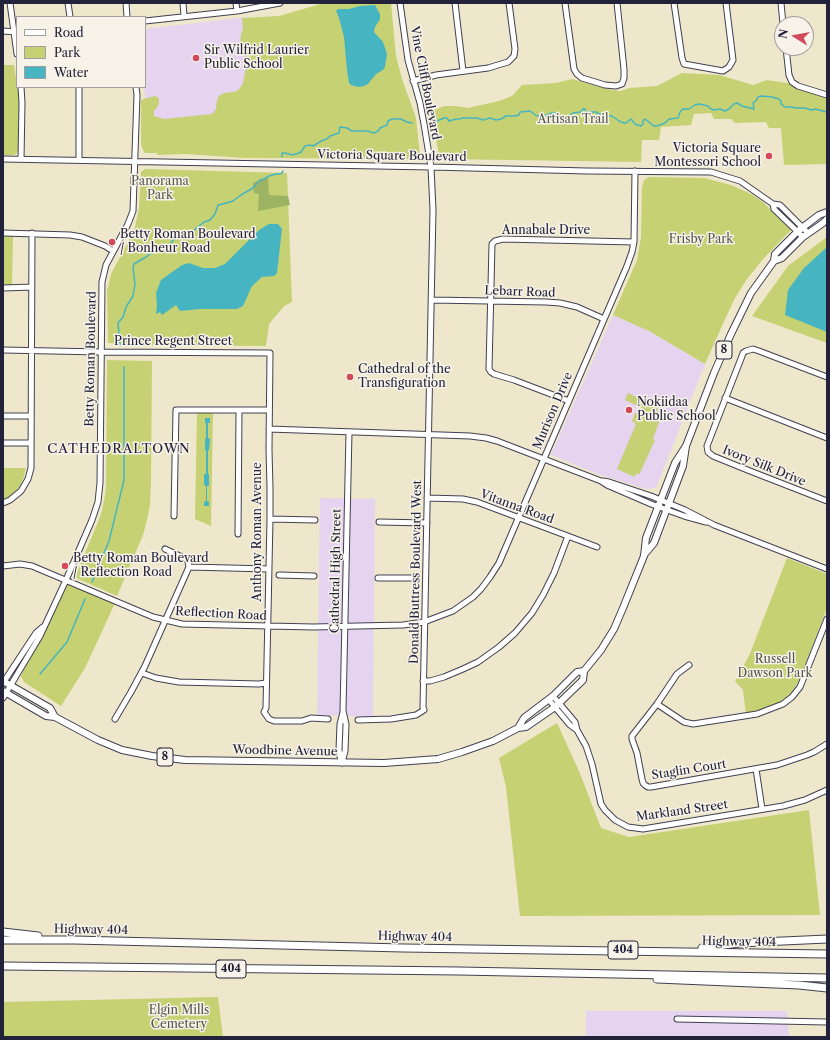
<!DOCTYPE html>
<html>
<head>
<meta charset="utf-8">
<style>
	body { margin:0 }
	#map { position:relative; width:830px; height:1040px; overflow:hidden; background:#eee7cc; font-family:"Libre Caslon Text",serif }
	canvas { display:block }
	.frame { position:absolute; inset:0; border:4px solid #22223b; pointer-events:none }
	.legend { position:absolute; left:16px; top:16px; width:130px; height:72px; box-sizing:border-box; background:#f7f3e8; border:1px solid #a29fa3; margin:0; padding:5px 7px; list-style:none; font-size:12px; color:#22223b }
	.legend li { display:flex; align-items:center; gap:8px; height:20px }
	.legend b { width:20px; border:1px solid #a29fa3 }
	.north { position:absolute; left:774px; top:16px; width:40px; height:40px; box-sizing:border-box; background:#f7f3e8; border:1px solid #a29fa3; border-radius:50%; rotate:281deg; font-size:11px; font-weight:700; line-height:16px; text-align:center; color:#22223b }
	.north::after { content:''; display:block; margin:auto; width:14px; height:18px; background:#d1495b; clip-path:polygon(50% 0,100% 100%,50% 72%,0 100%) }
</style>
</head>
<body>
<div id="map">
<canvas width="830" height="1040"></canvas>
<div class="frame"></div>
<ul class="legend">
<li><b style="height:5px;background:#fff"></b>Road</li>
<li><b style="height:11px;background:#c5d172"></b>Park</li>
<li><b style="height:11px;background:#47b5c1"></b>Water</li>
</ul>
<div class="north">N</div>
</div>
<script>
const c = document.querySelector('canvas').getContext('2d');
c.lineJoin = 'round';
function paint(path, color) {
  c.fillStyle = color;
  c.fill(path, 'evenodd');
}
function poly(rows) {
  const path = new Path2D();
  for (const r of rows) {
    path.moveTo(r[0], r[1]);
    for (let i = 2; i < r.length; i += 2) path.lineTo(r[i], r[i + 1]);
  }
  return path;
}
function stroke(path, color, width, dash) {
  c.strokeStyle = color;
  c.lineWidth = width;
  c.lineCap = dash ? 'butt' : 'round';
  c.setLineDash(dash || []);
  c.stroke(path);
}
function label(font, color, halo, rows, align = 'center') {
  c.font = font + ' "Libre Caslon Text",serif';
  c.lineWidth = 3;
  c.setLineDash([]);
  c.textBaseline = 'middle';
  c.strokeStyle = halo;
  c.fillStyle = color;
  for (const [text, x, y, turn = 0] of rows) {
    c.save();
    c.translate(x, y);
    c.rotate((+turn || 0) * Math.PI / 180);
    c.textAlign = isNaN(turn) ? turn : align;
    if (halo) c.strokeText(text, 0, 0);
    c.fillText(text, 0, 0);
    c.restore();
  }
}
paint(poly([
	[248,17,246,143,159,144,146,104,144,87,145,87,145,29],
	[613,315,649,331,705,364,656,488,646,489,595,473,551,455],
	[320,498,375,499,373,717,317,715],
	[586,1011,787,1011,789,1037,586,1037]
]), '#e5d3f0');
paint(poly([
	[324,3,391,3,396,56,402,79,416,118,420,155,419,159,245,158,185,154,157,155,157,153,145,153,143,150,141,144,141,101,143,99,155,96,157,97,159,99,159,104,156,109,154,110,154,116,164,119,212,114,216,109,217,100,219,96,224,93,233,92,237,91,240,88,243,83,245,73,245,48,241,47,240,45,241,34,243,29,242,18,279,16],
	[3,65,14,65,19,99,18,151,16,154,13,155,3,155],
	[682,73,719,75,753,85,767,80,787,83,827,96,827,164,784,165,781,128,769,128,766,122,735,123,731,119,714,119,711,113,694,114,691,125,661,127,659,140,642,140,641,162,443,159,439,157,432,111,444,106,455,106,468,108,499,101,512,96,522,85,556,83,572,79,612,90,621,91,629,88,657,86],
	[145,169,287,173,292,302,284,306,269,324,266,346,143,345,108,343,107,291,111,274,134,231,139,208,141,172],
	[649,177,704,178,731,185,751,194,763,202,791,230,764,258,747,279,735,298,726,317,705,364,649,331,613,315,637,260,641,237,642,187,644,180],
	[3,236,13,236,12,285,3,285],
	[827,237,827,343,752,316,788,266],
	[107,360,152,361,151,482,150,505,147,520,143,535,117,596,76,578,75,577,98,522,102,511,105,495,106,484],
	[628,393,657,407,659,422,653,439,655,440,639,475,636,473,635,477,617,469,636,424,632,421,635,413,642,416,644,409,625,400],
	[197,412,213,412,211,526,195,519],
	[3,468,26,468,23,479,20,486,16,491,11,496,3,499],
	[787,558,827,574,827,608,799,681,790,694,776,705,758,711,746,714,743,690,735,681,749,656],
	[66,579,116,601,85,668,61,706,24,682,21,676],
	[557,723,579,771,601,828,629,837,809,810,820,915,520,916,506,787,499,758],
	[218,997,223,1037,3,1037,3,1002]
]), '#c5d172');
paint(poly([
	[268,178,269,195,288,196,290,205,258,211,259,194,254,193,253,183,257,181]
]), '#9cb364');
paint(poly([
	[375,5,380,14,380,19,375,27,374,32,383,42,387,54,385,67,383,70,376,74,368,84,364,86,358,87,351,85,349,83,347,70,344,37,339,18,336,11,338,9,349,9,360,6],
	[269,224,278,224,282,229,277,273,274,276,262,277,252,286,243,306,237,309,200,309,180,311,176,305,162,315,160,312,156,314,157,305,156,293,161,280,182,265,189,263,203,268,215,268,225,264,259,230],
	[827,247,827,332,785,315,788,290,804,268],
	[205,418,210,418,210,423,208,423,208,438,210,439,209,450,208,450,208,474,209,474,209,486,207,486,207,501,209,502,209,506,204,506,204,502,206,501,206,486,204,485,204,474,206,474,206,450,205,450,205,439,206,438,206,423,205,423]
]), '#47b5c1');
stroke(poly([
	[437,121,444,118,447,118,449,121,456,119,460,119,462,118,477,118,483,120,490,118,496,120,501,119,506,116,515,116,519,115,520,112,530,111,537,116,544,116,552,113,556,113,560,117,564,118,568,117,573,113,581,112,583,109,585,109,586,112,596,112,603,116,612,116,619,121,624,123,626,123,631,119,635,124,641,126,643,124,643,121,645,119,654,126,657,126,665,123,669,119,678,118,680,112,683,109,689,109,695,105,699,104,708,106,711,109,714,110,720,109,725,111,729,109,734,104,737,103,742,106,754,109,753,103,756,101,758,97,761,96,772,97,779,99,781,101,781,104,785,107,791,107,796,108,805,108,811,110,815,109,827,112],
	[282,157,282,153,285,153,293,155,299,153,301,152,305,146,310,145,313,146,323,140,327,139,330,136,339,133,340,127,347,128,352,131,367,131,374,133,378,131,380,128,387,125,388,121,392,119,401,119,407,122,412,123],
	[120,345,118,323,123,317,126,307,133,296,135,284,133,268,134,264,146,257,157,249,169,245,180,233,186,233,193,231,204,222,210,220,215,214,218,205,219,205,233,201,241,195,253,188,260,180,264,179,269,176,276,174,280,174,282,173,283,171],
	[92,582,109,541,124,480,124,367],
	[40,674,67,642,85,599]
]), '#47b5c1', 1.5);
const minor = poly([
	[10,3,17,54],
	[68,3,70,17],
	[126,3,127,17],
	[183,3,184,16],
	[236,3,237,11],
	[455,3,463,71],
	[565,3,574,69,577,74,582,78,605,85,616,86,622,84,624,78,624,69,617,3],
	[674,3,682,58,684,64,723,71,729,67,733,60,726,3],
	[781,3,783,24],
	[145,21,237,11,280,3],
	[3,31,16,32],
	[786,48,789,75,792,82,798,86,827,95],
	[413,81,436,75,488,68,508,62,514,56,515,49,509,3],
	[21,87,22,103,21,159],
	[79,87,79,160],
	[3,159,431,167,587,171,711,172,740,181,773,204,780,205,808,233],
	[773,204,774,209,803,237],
	[3,233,70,235,82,237,105,246,113,251],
	[3,288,32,287],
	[432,300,546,302,560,303,577,307,604,319],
	[3,350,101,352,270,353,269,450,270,488,270,519,266,708,264,712,269,719,274,721,302,721,311,718,328,719],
	[827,377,759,351,753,349,746,351,743,353,742,356,707,446,708,452,713,456,750,471,827,501],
	[725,398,827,438],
	[569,401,514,380,494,374,491,372,489,369,492,244,495,241,503,239,634,242],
	[3,416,31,416],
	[269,429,470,436,486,438,497,441,601,481,607,485,651,504,684,516,706,522],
	[3,443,31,443],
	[603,481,609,482,651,496,685,510,714,525,827,569],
	[427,498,463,499,477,502,597,547],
	[3,503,10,500,21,491,28,479,31,468,32,233],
	[174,516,176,410,269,410],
	[270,519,315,520],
	[379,522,427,523],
	[238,534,239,410],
	[165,549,186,559,188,561,189,567],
	[3,566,20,564,32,566,153,617,182,624,313,627,403,625,424,622,453,611,473,597,481,589,490,577,499,563,627,266,632,252,634,242,635,171],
	[189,567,269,569],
	[279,575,314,576],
	[378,578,414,578],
	[689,665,677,674,657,704,632,736,632,739,637,753,642,779,643,783,645,785,648,787,651,787,777,765,807,755,814,752,827,744],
	[142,673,156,678,179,682,259,684,266,683],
	[423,681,430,681,444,677,463,669,478,662,499,647,515,633,532,613,543,595,554,573,568,536],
	[3,683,36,633,43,627],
	[553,696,575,722,577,730,586,746,592,764,601,804,605,810,615,820,628,827,643,829,783,806,805,800,827,790],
	[3,698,40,636,66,580,92,520,98,502,100,483,102,282,106,265,128,224,133,211,137,95,136,87],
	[549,700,570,725,577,730],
	[657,704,684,722,693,724,757,714,783,704,792,697,800,687,827,619],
	[115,719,131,692,145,666,189,567],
	[358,720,391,719,416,715,424,710,423,707,433,210,431,167,424,124,420,103,408,60,400,3],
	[341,762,339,750,340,724,343,712],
	[342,763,345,751,346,724,343,711,349,432],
	[756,769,762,809],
	[677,1019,827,1022]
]);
const major = poly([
	[774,261,782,258,803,237,823,223,827,219],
	[644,555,654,543,683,466,686,446,714,373,731,334,751,293,774,261,775,254,798,231,819,215,827,212],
	[3,681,50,708,55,717],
	[3,691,46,716,55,717,98,740,122,750,152,756,185,760,384,763,438,759,462,752,493,741,518,728,526,727,555,707,583,680,584,671,601,650,614,629,623,608,644,556,646,538,675,463,686,446],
	[518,728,524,718,553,696,577,672,584,671]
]);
const highway = poly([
	[3,932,38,936],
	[3,940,74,940,403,948,827,954],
	[702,948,739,943,827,939],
	[3,966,459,971,827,978],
	[657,979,799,985,827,988]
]);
stroke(minor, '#414051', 7);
stroke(major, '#414051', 8);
stroke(highway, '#414051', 9);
stroke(minor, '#fff', 5);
stroke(major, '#fff', 6);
stroke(highway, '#fff', 7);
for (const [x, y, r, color] of [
	[196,58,4,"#d1495b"],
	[769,156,4,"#d1495b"],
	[112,242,4,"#d1495b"],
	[350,377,4,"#d1495b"],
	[629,410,4,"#d1495b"],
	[65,566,4,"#d1495b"]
]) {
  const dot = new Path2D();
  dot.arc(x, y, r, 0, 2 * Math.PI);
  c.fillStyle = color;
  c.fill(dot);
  stroke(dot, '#f7f3e8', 1.5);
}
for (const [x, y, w] of [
	[724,350,16],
	[165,757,16],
	[623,950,30],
	[231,969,30]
]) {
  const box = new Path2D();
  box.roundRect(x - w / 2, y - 9, w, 18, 3);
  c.fillStyle = '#f7f3e8';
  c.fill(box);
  stroke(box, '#22223b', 1);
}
label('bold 11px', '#22223b', null, [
	["8",724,350],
	["8",165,757],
	["404",623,950],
	["404",231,969]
]);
label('12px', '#22223b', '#f7f3e8', [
	["Sir Wilfrid Laurier",204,51],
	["Public School",204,65],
	["Victoria Square",761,149,"right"],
	["Montessori School",761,163,"right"],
	["Betty Roman Boulevard",120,235],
	["/ Bonheur Road",120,249],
	["Cathedral of the",358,370],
	["Transfiguration",358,384],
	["Nokiidaa",637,403],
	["Public School",637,417],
	["Betty Roman Boulevard",73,559],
	["/ Reflection Road",73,573]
], 'left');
label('12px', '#22223b', '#f7f3e8', [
	["Vine Cliff Boulevard",425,83,79],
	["Victoria Square Boulevard",392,156,1],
	["Annabale Drive",546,231],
	["Lebarr Road",520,292,2],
	["Prince Regent Street",173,342],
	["Betty Roman Boulevard",91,359,-89],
	["Murison Drive",553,411,-67],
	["Ivory Silk Drive",764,466,22],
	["Vitanna Road",517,507,20],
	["Anthony Roman Avenue",258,532,-90],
	["Cathedral High Street",336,571,-89],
	["Donald Buttress Boulevard West",416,572,-89],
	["Reflection Road",221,614,3],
	["Woodbine Avenue",285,751,1],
	["Staglin Court",689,770,-9],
	["Markland Street",682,811,-8],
	["Highway 404",91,930,1],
	["Highway 404",415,937,1],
	["Highway 404",739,942,1]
]);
label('12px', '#53574c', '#f7f3e8', [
	["Artisan Trail",573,120],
	["Panorama",160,182],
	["Park",160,196],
	["Frisby Park",701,240],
	["Russell",775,660],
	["Dawson Park",775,674],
	["Elgin Mills",179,1011],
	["Cemetery",179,1025]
]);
c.letterSpacing = '1px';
label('13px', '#22223b', '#f7f3e8', [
	["CATHEDRALTOWN",119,449]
]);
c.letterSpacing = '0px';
</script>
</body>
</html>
